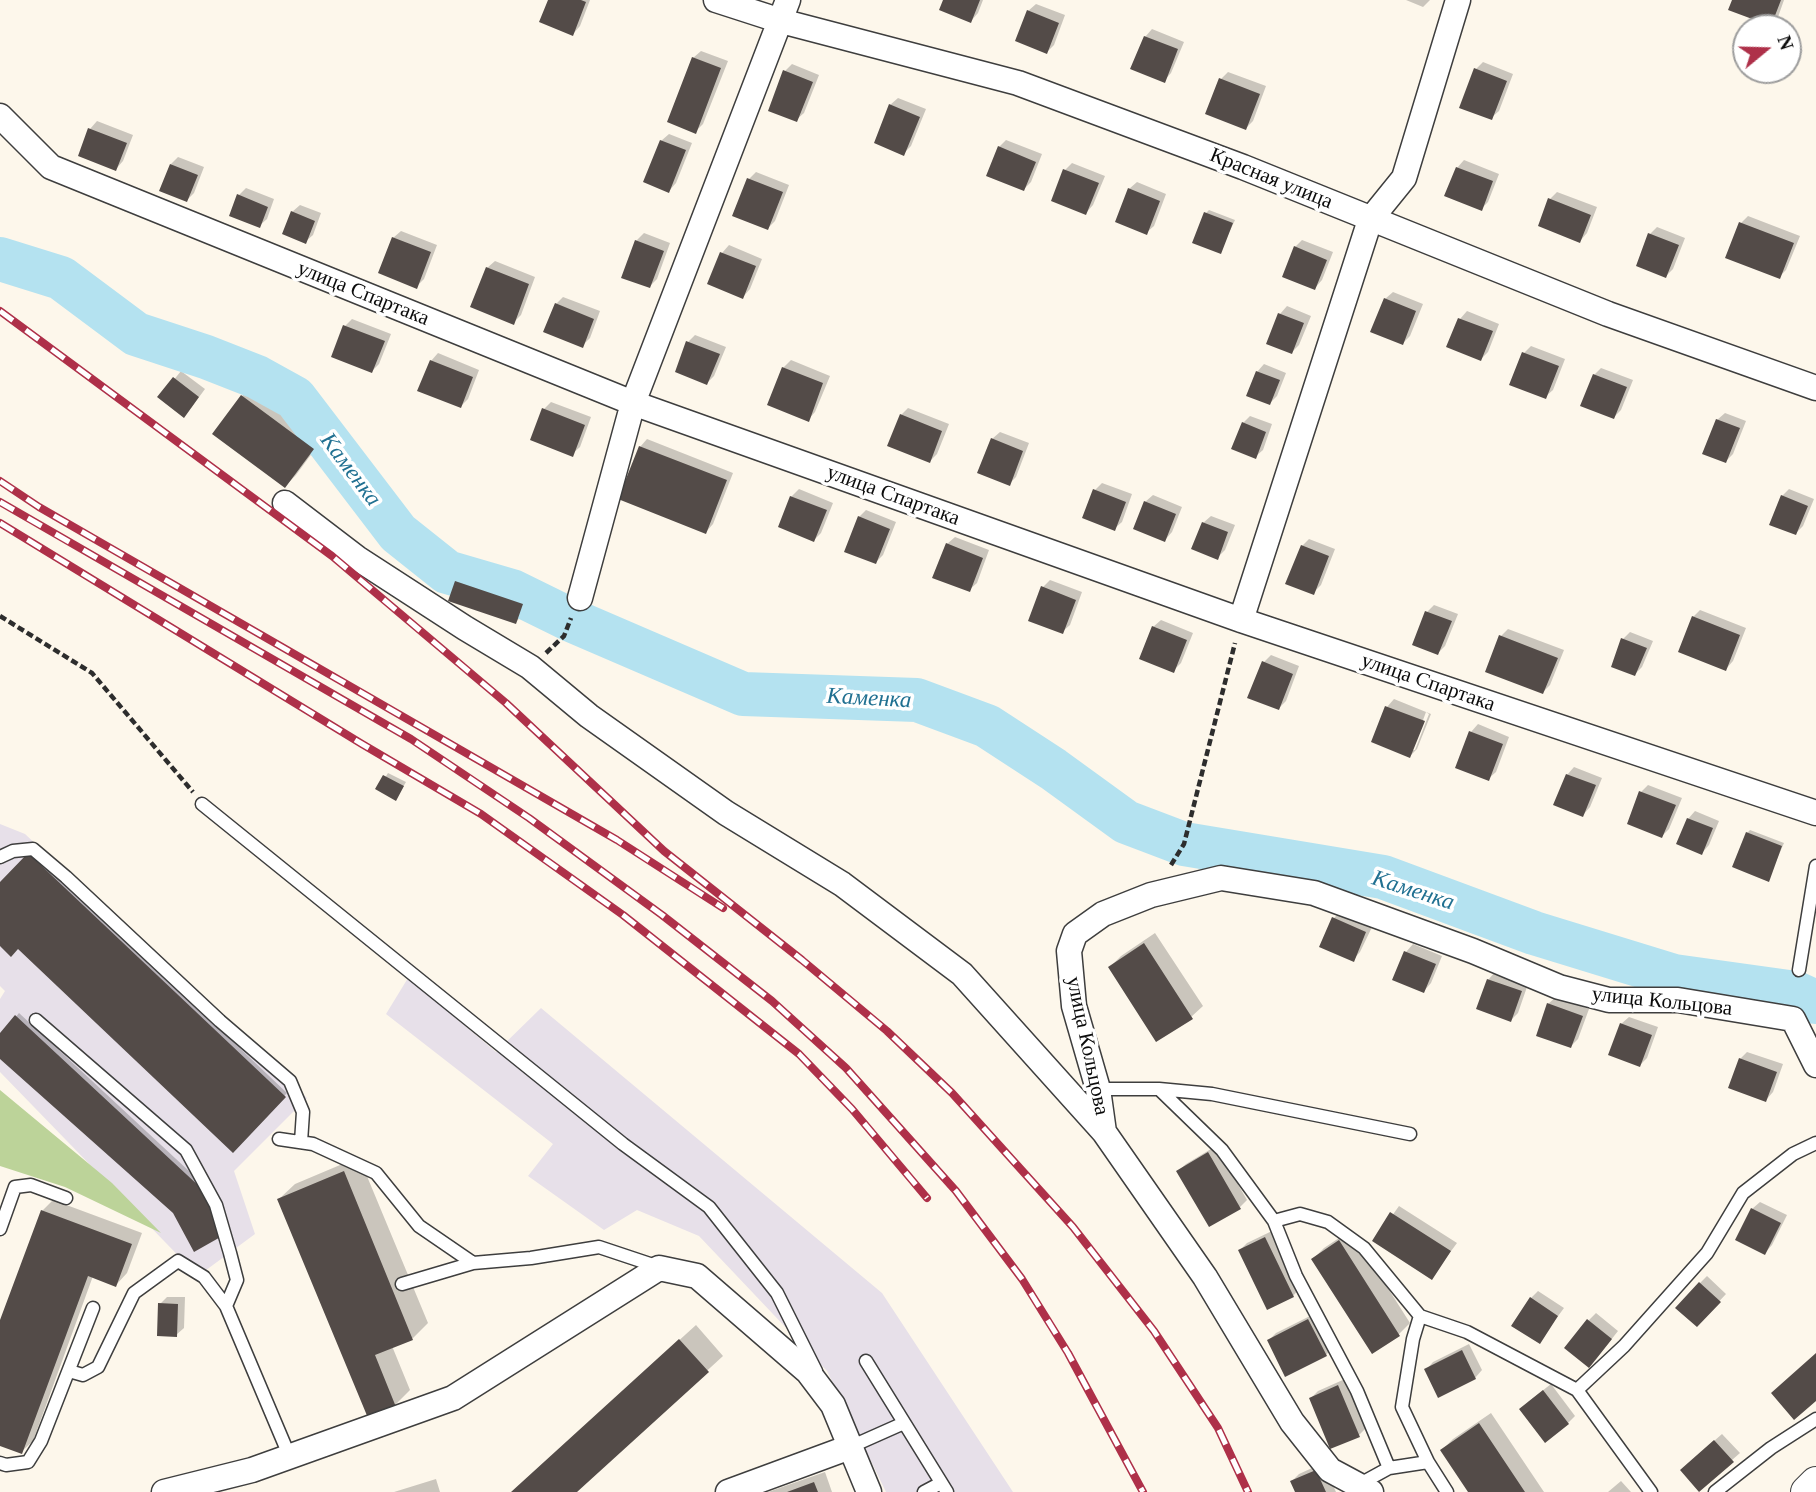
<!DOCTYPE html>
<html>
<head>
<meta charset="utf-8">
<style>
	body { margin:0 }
	#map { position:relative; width:1816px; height:1492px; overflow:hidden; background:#fdf7eb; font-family:"Times New Roman",serif }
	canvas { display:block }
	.north { position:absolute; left:1732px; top:14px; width:70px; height:70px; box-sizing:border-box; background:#fff; border:2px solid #9d9d9d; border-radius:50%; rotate:71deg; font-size:19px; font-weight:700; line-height:28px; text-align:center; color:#0b0b0b }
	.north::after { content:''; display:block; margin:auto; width:24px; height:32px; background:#ae3049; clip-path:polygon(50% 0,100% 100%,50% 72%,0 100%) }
</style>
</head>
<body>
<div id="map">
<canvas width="1816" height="1492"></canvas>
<div class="north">N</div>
</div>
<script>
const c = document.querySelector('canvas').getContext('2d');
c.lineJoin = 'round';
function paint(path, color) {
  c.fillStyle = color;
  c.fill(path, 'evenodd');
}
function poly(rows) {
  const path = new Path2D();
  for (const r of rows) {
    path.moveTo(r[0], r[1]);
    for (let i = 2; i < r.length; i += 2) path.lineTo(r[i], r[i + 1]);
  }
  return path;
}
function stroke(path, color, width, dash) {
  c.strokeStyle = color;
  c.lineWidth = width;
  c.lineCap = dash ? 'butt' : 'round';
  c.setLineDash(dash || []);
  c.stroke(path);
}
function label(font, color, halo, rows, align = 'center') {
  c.font = font + ' "Times New Roman",serif';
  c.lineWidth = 7;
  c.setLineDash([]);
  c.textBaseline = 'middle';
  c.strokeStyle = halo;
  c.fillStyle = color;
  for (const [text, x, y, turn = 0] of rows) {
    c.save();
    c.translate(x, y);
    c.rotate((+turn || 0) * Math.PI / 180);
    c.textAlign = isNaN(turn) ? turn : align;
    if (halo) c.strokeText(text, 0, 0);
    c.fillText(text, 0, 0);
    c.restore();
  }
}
paint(poly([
	[0,824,25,834,307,1098,234,1171,255,1234,198,1276,0,1072,0,999,5,991,0,986],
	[408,978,496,1052,541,1008,882,1293,1013,1492,886,1492,827,1371,699,1236,637,1210,604,1230,528,1176,553,1144,386,1014]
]), '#e7e0e9');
paint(poly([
	[0,1090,112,1183,161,1233,65,1187,0,1166]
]), '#bcd399');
paint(poly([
	[550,0,590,0,580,26,573,34],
	[945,0,983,0,978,13,971,21],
	[1406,0,1430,0,1423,7],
	[1734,0,1784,0,1778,17,1770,24],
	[1036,4,1065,15,1054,45,1047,52,1028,11],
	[1152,29,1184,42,1171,73,1164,81,1145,37],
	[701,51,728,61,703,124,695,132,693,58],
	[1483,62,1513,74,1499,111,1491,118,1476,69],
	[792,64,819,75,804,113,796,120,785,71],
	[1228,72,1266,86,1253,121,1246,128,1221,79],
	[898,98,926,109,911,146,904,153,890,105],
	[97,121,133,135,123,161,116,169,80,155,90,129],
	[669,134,692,143,676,183,669,191,661,141],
	[1006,140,1042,154,1031,182,1024,189,999,147],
	[178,157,204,167,194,193,187,200,171,164],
	[1464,160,1499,174,1488,202,1481,209,1457,168],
	[1072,163,1105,176,1093,205,1086,213,1065,170],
	[756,172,789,185,775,221,768,228,749,179],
	[1137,182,1166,194,1154,226,1146,233,1129,189],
	[246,188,274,199,267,219,259,226,239,195],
	[1557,192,1597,207,1587,233,1580,241,1550,199],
	[300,205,321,213,313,235,305,242,292,212],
	[1209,210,1235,220,1220,252,1206,213],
	[1748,216,1800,236,1786,270,1779,277,1741,223],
	[1657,227,1685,238,1673,269,1666,276,1650,234],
	[401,231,437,245,424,279,416,287,393,238],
	[644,233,670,243,657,279,650,286,636,241],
	[1302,240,1333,252,1322,280,1315,288,1295,247],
	[729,245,762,259,750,289,743,297,722,253],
	[495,261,535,277,521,315,513,323,487,268],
	[1393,292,1423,304,1410,336,1403,343,1385,299],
	[563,297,600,311,590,338,582,346,556,304],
	[1287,306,1311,316,1299,345,1292,352,1268,343,1280,314],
	[1467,311,1499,324,1488,352,1481,359,1448,346,1460,319],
	[352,319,391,334,379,364,372,371,345,326],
	[695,335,726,347,714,376,707,383,688,342],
	[1531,346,1565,359,1553,390,1545,397,1524,353],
	[438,353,479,370,468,399,461,406,431,361],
	[791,360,830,376,815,412,808,420,783,368],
	[1264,364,1286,373,1277,396,1270,403,1257,372],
	[1601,368,1633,380,1621,410,1614,417,1594,375],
	[181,371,205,389,191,408,160,397],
	[253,385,324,437,296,475,285,486,242,396],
	[551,402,591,417,580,447,572,454,544,409],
	[908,408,949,424,937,454,930,461,901,415],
	[1725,413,1746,421,1733,454,1726,461,1717,420],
	[1250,416,1272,424,1263,450,1255,457,1243,423],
	[1000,432,1029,443,1016,477,1009,484,992,439],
	[647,439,733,473,713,524,706,532,640,447],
	[1102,483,1132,494,1122,522,1114,529,1095,490],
	[799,489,833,503,821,533,814,540,791,497],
	[1789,489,1814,499,1803,526,1796,533,1782,496],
	[1153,495,1182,507,1172,532,1165,540,1145,502],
	[866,510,896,522,883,555,876,562,859,517],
	[1211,516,1235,525,1225,550,1217,558,1203,523],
	[955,537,989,550,977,583,969,590,947,544],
	[1309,539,1335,549,1321,585,1313,593,1302,546],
	[464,575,529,597,523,614,516,622,456,582],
	[1050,580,1082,592,1070,625,1062,632,1043,587],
	[1434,605,1458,614,1445,646,1438,653,1427,612],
	[1700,610,1746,628,1733,661,1726,669,1693,617],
	[1161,620,1193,633,1181,663,1173,671,1153,627],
	[1508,629,1564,650,1550,685,1543,692,1501,636],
	[1630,632,1653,641,1642,667,1635,674,1623,639],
	[1271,655,1299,666,1286,701,1279,708,1264,662],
	[1394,699,1431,714,1417,749,1410,756,1373,741,1387,707],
	[1426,712,1429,714,1415,750,1412,750],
	[1478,724,1509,737,1496,772,1488,779,1471,732],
	[1574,767,1602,778,1590,807,1583,815,1567,775],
	[388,773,406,782,396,799,378,789],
	[1648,785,1682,798,1669,829,1662,836,1641,792],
	[1695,811,1719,821,1709,845,1702,853,1688,819],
	[1750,830,1784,843,1768,880,1747,833],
	[32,851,287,1093,233,1151,18,947,0,944,0,884],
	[1341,911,1373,925,1360,952,1353,960,1334,918],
	[1155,933,1203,1006,1191,1017,1110,967,1121,956],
	[1413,944,1442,956,1431,983,1424,991,1395,979,1406,952],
	[1495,972,1528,984,1518,1013,1511,1020,1488,980],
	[1556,997,1589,1009,1578,1039,1571,1046,1548,1004],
	[19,1013,204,1185,175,1212,0,1056,0,1036],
	[1629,1017,1658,1027,1647,1058,1640,1065,1621,1024],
	[1747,1052,1783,1064,1773,1092,1766,1100,1740,1059],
	[1216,1146,1247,1200,1240,1207,1178,1171,1186,1164],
	[359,1157,428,1323,413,1338,392,1346,410,1390,395,1405,279,1199,295,1184],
	[53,1200,142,1233,127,1273,116,1285,93,1276,33,1441,21,1452,0,1444,0,1325,42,1211],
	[1760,1202,1787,1215,1772,1245,1765,1253,1752,1209],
	[1399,1206,1457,1243,1432,1277,1374,1241],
	[1351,1230,1410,1323,1399,1334,1372,1352,1313,1259,1324,1248],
	[1272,1231,1300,1288,1293,1296,1240,1250,1247,1243],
	[1707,1276,1726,1294,1697,1325,1700,1283],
	[1538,1291,1564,1308,1539,1342,1531,1298],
	[167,1297,185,1297,184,1328,176,1335,160,1304],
	[1316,1313,1333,1347,1326,1355,1269,1340,1276,1333],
	[1596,1313,1618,1331,1596,1359,1589,1320],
	[696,1325,723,1356,575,1492,512,1492],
	[1469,1344,1482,1370,1475,1378,1426,1370,1433,1362],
	[1345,1379,1366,1428,1359,1435,1311,1398,1318,1391],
	[1551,1384,1575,1416,1568,1423,1528,1402],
	[1491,1413,1544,1492,1470,1492,1442,1450,1453,1439],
	[1722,1434,1740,1453,1732,1460,1689,1463],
	[1323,1463,1336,1492,1297,1492,1292,1481,1299,1474],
	[825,1472,832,1492,768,1492],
	[436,1479,440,1492,394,1492],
	[1621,1481,1631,1492,1608,1492]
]), '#0003');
stroke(poly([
	[0,259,61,278,136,334,206,357,257,377,295,398,398,533,447,572,512,591,571,620,743,694,917,700,987,726,1053,769,1126,822,1184,844,1383,877,1534,933,1674,976,1796,993,1816,1002]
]), '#b4e2f0', 44);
paint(poly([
	[548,0,581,0,586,2,573,36,539,22],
	[943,0,980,0,971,23,939,10],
	[1732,0,1781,0,1771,26,1728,10],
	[1027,10,1059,23,1047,54,1015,41],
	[1144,36,1178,49,1165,83,1130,69],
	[692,57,721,68,696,134,667,122],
	[1474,68,1507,81,1492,120,1459,108],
	[783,70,813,82,797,122,768,111],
	[1219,78,1260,94,1246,130,1205,114],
	[889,104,920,117,904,156,874,143],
	[88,128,127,143,116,171,78,156],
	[660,140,686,150,669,193,643,182],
	[998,146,1036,162,1024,191,986,176],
	[170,164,198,175,187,202,159,191],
	[1456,167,1493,181,1482,211,1444,196],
	[1063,169,1099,183,1086,215,1051,201],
	[747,178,783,192,768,230,732,216],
	[1128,188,1160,201,1147,235,1115,222],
	[237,194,268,207,260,228,229,216],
	[1548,198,1591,215,1580,243,1538,226],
	[291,211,315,221,306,244,282,234],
	[1204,212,1233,223,1221,254,1192,243],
	[1739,222,1794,243,1780,279,1725,258],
	[1648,233,1679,245,1666,278,1636,266],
	[392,237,431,252,417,289,378,273],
	[635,240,664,251,650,288,621,278],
	[1294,246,1327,260,1315,290,1282,277],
	[720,252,756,266,743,299,707,284],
	[486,267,529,284,514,325,470,307],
	[1384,298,1416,311,1403,345,1370,332],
	[555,303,594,319,583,348,543,332],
	[1278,313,1304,323,1292,354,1266,344],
	[1458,318,1493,331,1481,361,1446,347],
	[343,325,385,341,372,373,331,357],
	[686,341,720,354,707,385,675,372],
	[1522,352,1559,366,1546,399,1509,385],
	[430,360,473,377,461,408,417,391],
	[782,367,823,383,809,422,767,405],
	[1256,371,1280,380,1270,405,1246,396],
	[1593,374,1627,387,1614,419,1580,406],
	[173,377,199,397,184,418,157,397],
	[241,395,314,449,285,488,212,434],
	[542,408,585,425,573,457,530,440],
	[900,414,942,431,930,463,887,446],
	[1716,419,1740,428,1726,463,1702,454],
	[1242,422,1266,432,1256,459,1231,449],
	[991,438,1023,451,1010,486,977,473],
	[639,446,727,480,706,534,618,499],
	[1093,489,1126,502,1115,531,1082,518],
	[1781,495,1808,506,1796,535,1769,525],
	[790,496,827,510,814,542,778,527],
	[1144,501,1176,514,1165,542,1133,529],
	[858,516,890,529,876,564,844,552],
	[1202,522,1228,532,1218,560,1191,549],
	[946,543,983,558,970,592,932,578],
	[1301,545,1329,556,1314,595,1285,584],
	[455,581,523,604,516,624,448,601],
	[1041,586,1076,600,1063,634,1028,621],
	[1425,611,1452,621,1438,655,1412,645],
	[1692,616,1740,635,1726,671,1678,652],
	[1152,626,1187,640,1174,673,1139,659],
	[1499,635,1558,658,1543,694,1485,672],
	[1621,638,1647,648,1635,676,1611,667],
	[1262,661,1293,674,1279,710,1247,698],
	[1385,706,1425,721,1410,758,1371,742],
	[1469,731,1503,744,1489,781,1455,768],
	[1566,774,1596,785,1583,817,1553,805],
	[383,775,404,786,396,801,375,789],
	[1639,791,1676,805,1662,838,1627,824],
	[1687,818,1713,828,1702,855,1676,844],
	[1746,832,1782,846,1769,882,1732,867],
	[28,853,286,1097,233,1153,18,949,11,957,0,946,0,882],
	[1332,917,1366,932,1354,962,1319,947],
	[1144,943,1193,1019,1156,1042,1108,967],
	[1404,951,1436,964,1424,993,1392,980],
	[1487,979,1522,991,1511,1022,1476,1009],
	[1547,1003,1583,1016,1571,1048,1536,1036],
	[15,1015,201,1188,224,1235,194,1252,173,1213,0,1059,0,1033],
	[1620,1023,1652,1035,1640,1067,1608,1055],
	[1739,1058,1777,1072,1766,1102,1728,1088],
	[1208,1152,1241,1209,1209,1227,1176,1171],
	[344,1171,413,1340,375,1355,396,1407,368,1418,277,1199],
	[1751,1208,1781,1223,1765,1255,1735,1240],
	[41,1210,132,1244,116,1287,88,1276,22,1454,0,1446,0,1320],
	[1390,1212,1451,1251,1432,1280,1372,1241],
	[1265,1237,1294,1297,1267,1310,1238,1250],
	[1339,1240,1400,1336,1372,1354,1311,1259],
	[1699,1282,1721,1302,1697,1327,1675,1308],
	[1530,1297,1558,1316,1540,1344,1511,1326],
	[158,1303,178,1304,177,1337,157,1336],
	[1308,1319,1327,1356,1285,1377,1267,1340],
	[1587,1319,1612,1339,1589,1368,1564,1348],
	[679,1339,709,1372,577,1492,511,1492],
	[1462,1350,1476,1379,1438,1398,1424,1369],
	[1816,1353,1816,1401,1794,1420,1771,1393],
	[1338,1385,1360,1437,1330,1449,1309,1398],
	[1543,1390,1569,1424,1545,1443,1519,1409],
	[1479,1423,1525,1492,1468,1492,1440,1450],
	[1714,1440,1734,1462,1699,1492,1680,1470],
	[1316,1470,1326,1492,1295,1492,1290,1481],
	[814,1482,818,1492,787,1492]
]), '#534b48');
const service = poly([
	[202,804,623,1144,709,1207,777,1293,816,1371],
	[0,857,13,851,33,849,66,877,220,1021,290,1081,303,1112,301,1142],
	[1799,970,1816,866],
	[36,1020,186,1150,216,1205,230,1253,237,1280,226,1306],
	[1098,1089,1159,1089,1212,1094,1410,1134],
	[1159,1089,1222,1150,1274,1221,1296,1276,1357,1391,1389,1468],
	[279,1139,313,1144,376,1173,419,1226,473,1263,531,1258,599,1247,659,1267],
	[1274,1221,1300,1214,1328,1222,1364,1248,1420,1316,1413,1339,1402,1407,1428,1462],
	[0,1229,15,1187,31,1185,66,1198],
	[402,1284,473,1263],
	[1420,1316,1467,1332,1577,1390,1651,1492],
	[866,1361,947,1492],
	[69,1371,83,1375,98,1367,134,1293,178,1261,204,1277,226,1306,289,1455],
	[1577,1390,1624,1346,1707,1253,1743,1193,1793,1154,1816,1143],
	[850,1447,904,1423],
	[0,1463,6,1465,28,1462,41,1441,93,1308],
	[1358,1485,1389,1468,1428,1462,1447,1492],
	[924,1492,941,1483],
	[1715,1492,1771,1448,1816,1419]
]);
const minor = poly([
	[716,0,781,21,1018,83,1243,167,1608,314,1816,388],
	[0,116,51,167,633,403,1241,620,1816,813],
	[285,503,357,558,465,628,530,667,589,716,726,813,842,884,962,974,1104,1132,1205,1277,1292,1422,1330,1470,1371,1492],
	[580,598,633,403,788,0],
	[1241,620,1370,220,1404,178,1458,0],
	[1104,1132,1098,1089,1074,1006,1069,951,1075,934,1103,914,1151,895,1221,878,1314,893,1473,951,1559,987,1609,1000,1678,1000,1793,1019,1816,1065],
	[164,1492,252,1470,453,1398,659,1268,697,1276,808,1372,833,1405,869,1492],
	[728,1492,850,1447]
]);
const tertiary = poly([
	[1807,1492,1816,1483]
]);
stroke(service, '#3e3e3e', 15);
stroke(minor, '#3e3e3e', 27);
stroke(tertiary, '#3e3e3e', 34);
stroke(poly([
	[0,616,92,673,193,792],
	[546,653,564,636,571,618],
	[1171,865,1184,844,1235,643]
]), '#2d2d2d', 4.5, [7, 3.5]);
stroke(service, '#fff', 12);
stroke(minor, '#fff', 24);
stroke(tertiary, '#fff', 32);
const rail = poly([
	[0,311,332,556,506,703,664,851,802,960,887,1031,952,1093,1073,1227,1154,1331,1218,1428,1248,1492],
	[0,481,39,507,617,840,723,908],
	[0,502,411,739,529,818,662,915,772,1001,846,1068,956,1191,1022,1279,1068,1353,1143,1492],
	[0,523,362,744,481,814,623,915,799,1054,852,1109,927,1198]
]);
stroke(rail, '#ae3049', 8);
stroke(rail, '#fff', 5, [16]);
label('21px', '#0b0b0b', '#fff', [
	["Красная улица",1271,179,22],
	["улица Спартака",363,294,22],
	["улица Спартака",893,496,20],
	["улица Спартака",1428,683,19],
	["улица Кольцова",1662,1002,6],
	["улица Кольцова",1087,1046,78]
]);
label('italic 23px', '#207091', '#fff', [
	["Каменка",350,470,53],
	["Каменка",869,699,3],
	["Каменка",1413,891,18]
]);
</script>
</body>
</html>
